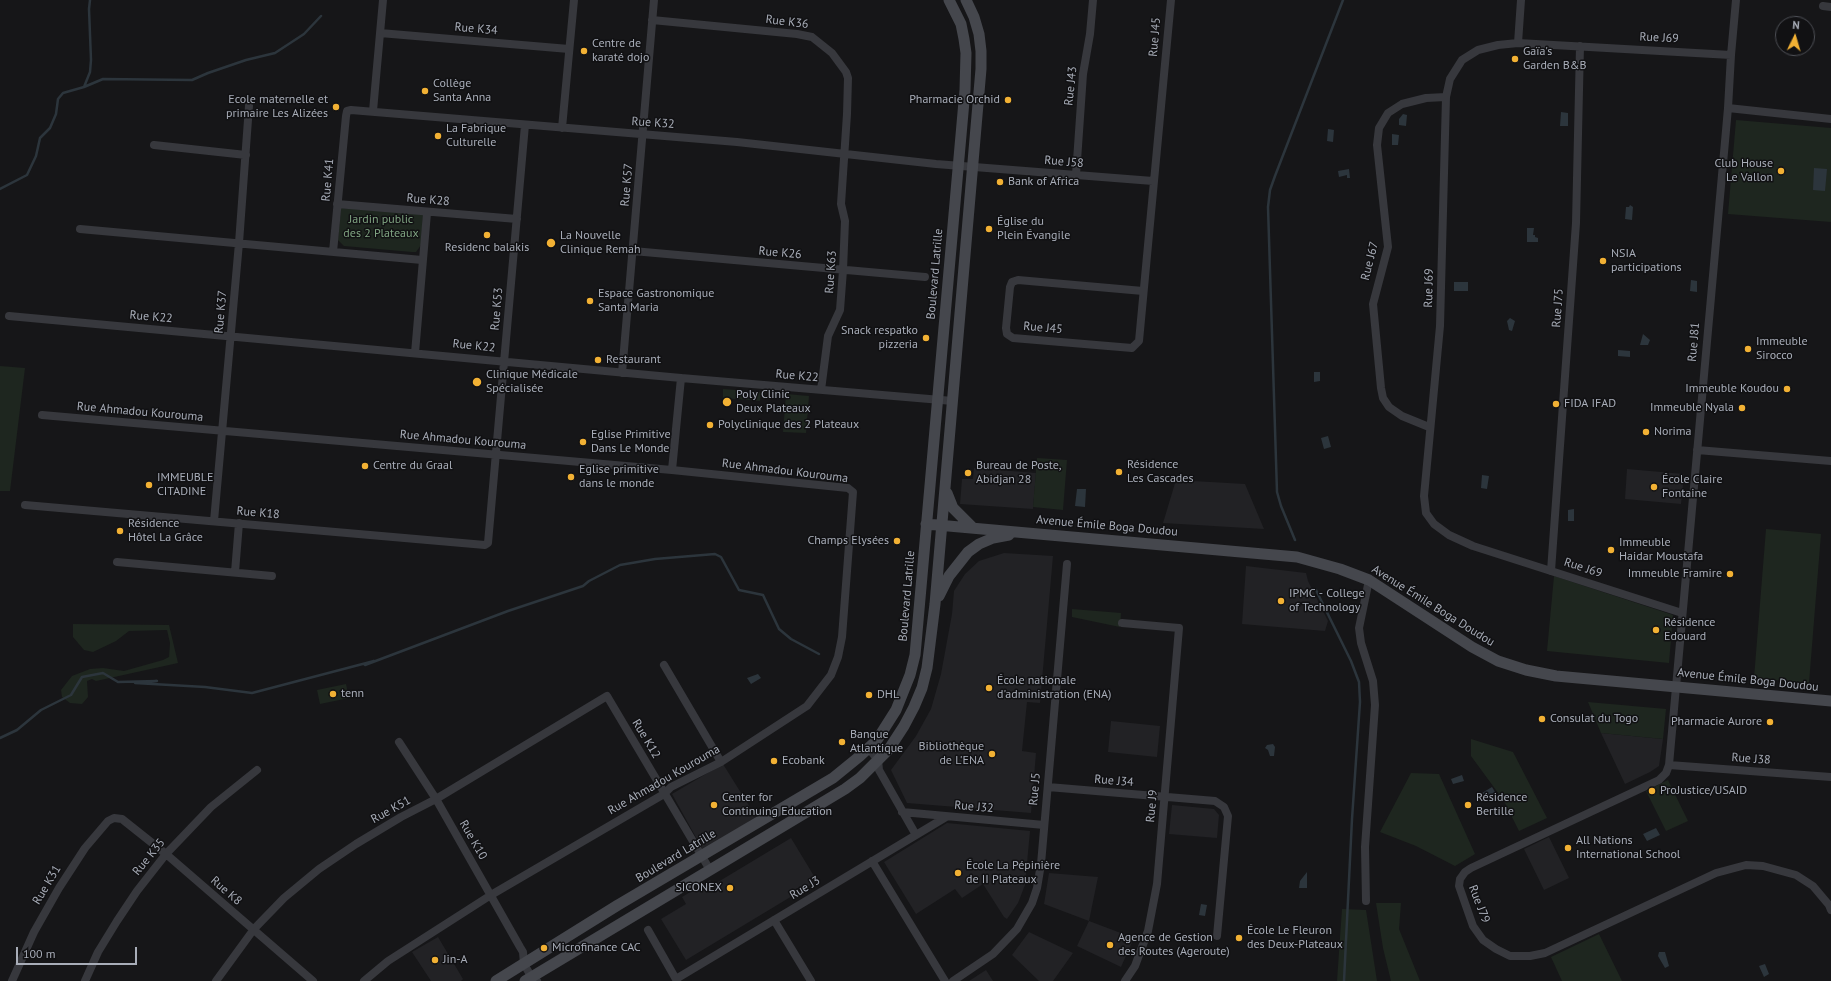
<!DOCTYPE html>
<html>
<head>
<meta charset="utf-8">
<style>
	body { margin:0 }
	#map { position:relative; width:1831px; height:981px; overflow:hidden; background:#161618; font-family:"PT Sans",sans-serif }
	canvas { display:block }
	.north { position:absolute; left:1775px; top:16px; width:40px; height:40px; box-sizing:border-box; background:#111113; border:1px solid #4d4f55; border-radius:50%; rotate:5deg; font-size:11px; font-weight:700; line-height:16px; text-align:center; color:#a8adb8 }
	.north::after { content:''; display:block; margin:auto; width:14px; height:18px; background:#f2b134; clip-path:polygon(50% 0,100% 100%,50% 72%,0 100%) }
	.scale { position:absolute; left:16px; top:947px; width:121px; height:18px; box-sizing:border-box; border:2px solid #a8adb8; border-top:0; padding-left:5px; font-size:12px; line-height:14px; white-space:nowrap; color:#a8adb8; -webkit-text-stroke:3px #111113; paint-order:stroke }
</style>
</head>
<body>
<div id="map">
<canvas width="1831" height="981"></canvas>
<div class="north">N</div>
<div class="scale">100 m</div>
</div>
<script>
const c = document.querySelector('canvas').getContext('2d');
c.lineJoin = 'round';
function paint(path, color) {
  c.fillStyle = color;
  c.fill(path, 'evenodd');
}
function poly(rows) {
  const path = new Path2D();
  for (const r of rows) {
    path.moveTo(r[0], r[1]);
    for (let i = 2; i < r.length; i += 2) path.lineTo(r[i], r[i + 1]);
  }
  return path;
}
function stroke(path, color, width, dash) {
  c.strokeStyle = color;
  c.lineWidth = width;
  c.lineCap = dash ? 'butt' : 'round';
  c.setLineDash(dash || []);
  c.stroke(path);
}
function label(font, color, halo, rows, align = 'center') {
  c.font = font + ' "PT Sans",sans-serif';
  c.lineWidth = 3;
  c.setLineDash([]);
  c.textBaseline = 'middle';
  c.strokeStyle = halo;
  c.fillStyle = color;
  for (const [text, x, y, turn = 0] of rows) {
    c.save();
    c.translate(x, y);
    c.rotate((+turn || 0) * Math.PI / 180);
    c.textAlign = isNaN(turn) ? turn : align;
    if (halo) c.strokeText(text, 0, 0);
    c.fillText(text, 0, 0);
    c.restore();
  }
}
paint(poly([
	[974,468,1036,473,1033,509,960,504,962,479,973,479],
	[1627,469,1684,474,1681,504,1625,499],
	[1176,480,1245,484,1264,529,1163,523],
	[1004,553,1053,556,1040,703,1027,702,1022,751,1036,753,1031,813,907,803,891,770,916,736,931,709,941,674,952,614,954,591,965,574,979,561],
	[1246,566,1306,573,1308,581,1328,621,1325,631,1242,624],
	[1111,721,1160,726,1157,757,1108,752],
	[1601,733,1663,739,1659,766,1650,772,1625,784],
	[723,764,756,817,703,850,672,794],
	[1172,805,1214,809,1219,815,1217,838,1169,834],
	[947,823,1030,831,1025,885,1018,903,1007,919,1004,917,983,884,962,898,955,889,916,914,884,862],
	[1549,837,1569,878,1544,890,1524,849],
	[791,838,817,881,686,960,661,919,686,904,682,897,710,880,713,885],
	[1049,873,1098,877,1089,921,1134,938,1121,967,1077,946,1089,921,1044,904],
	[1029,932,1073,953,1053,981,1039,981,1012,955],
	[438,937,463,979,461,981,431,981,412,952],
	[986,970,993,981,969,981]
]), '#222225');
paint(poly([
	[1736,120,1831,128,1831,222,1728,214],
	[341,208,423,214,421,245,416,252,412,252,344,246,338,240],
	[0,366,25,368,10,491,0,491],
	[723,389,761,392,760,401,723,398],
	[786,394,809,396,806,433,783,432],
	[1037,458,1067,460,1063,510,1033,507],
	[1766,529,1821,534,1809,683,1754,678],
	[1554,576,1673,615,1669,663,1547,651],
	[1072,609,1121,613,1120,627,1072,617],
	[73,624,169,625,178,663,96,681,92,679,87,681,88,697,82,704,70,703,62,697,61,690,72,676,90,669,103,668,124,671,163,660,169,657,170,643,167,630,129,631,116,641,93,652,84,650,73,637],
	[346,684,349,698,320,704,317,690],
	[1588,702,1666,709,1663,739,1601,733],
	[1471,739,1513,752,1547,818,1519,831,1504,801,1471,756],
	[1411,773,1439,774,1475,854,1455,866,1416,846,1380,832],
	[1668,780,1688,821,1666,831,1646,791],
	[1376,903,1401,903,1399,929,1420,981,1391,981,1383,948],
	[1342,909,1366,910,1377,981,1337,981],
	[1599,934,1622,981,1562,981,1551,957]
]), '#1e261f');
paint(poly([
	[1561,112,1568,113,1568,126,1560,126],
	[1403,114,1407,115,1406,126,1399,125,1399,119],
	[1328,129,1334,130,1333,142,1327,141],
	[1392,134,1399,135,1398,145,1392,145],
	[1814,168,1827,169,1825,191,1813,190],
	[1349,169,1350,178,1347,178,1347,175,1339,177,1338,171],
	[1630,205,1633,207,1632,220,1625,219,1626,207,1629,207],
	[1527,228,1534,228,1533,235,1535,235,1535,237,1538,238,1538,242,1527,242],
	[1691,280,1697,281,1697,292,1690,291],
	[1454,282,1468,282,1468,291,1454,291],
	[1510,318,1515,321,1512,331,1509,330,1507,321],
	[1643,334,1650,340,1648,345,1640,345],
	[1618,350,1630,351,1630,357,1618,356],
	[1314,372,1320,372,1320,381,1314,382],
	[1328,436,1331,447,1324,449,1321,438],
	[1482,475,1489,476,1487,489,1481,488],
	[1077,489,1086,489,1085,507,1075,506],
	[1574,509,1574,521,1568,521,1568,510],
	[758,674,761,678,751,684,747,678],
	[1273,744,1275,747,1274,756,1270,756,1268,750,1265,748,1267,745],
	[1462,775,1464,781,1453,784,1451,779],
	[1492,787,1495,792,1485,798,1482,793],
	[1656,828,1660,835,1647,841,1643,834],
	[1307,872,1307,888,1299,888,1300,881],
	[1201,904,1207,905,1205,916,1199,915],
	[1659,952,1665,952,1669,966,1665,968,1658,956],
	[1765,964,1769,974,1764,977,1759,966]
]), '#2c353c');
stroke(poly([
	[84,87,103,79,192,80,208,73,246,60,275,53,304,34,321,16],
	[0,189,27,175,36,156,40,138,50,128,56,114,58,99,63,93,84,87,90,72,91,60,89,9,90,0],
	[1295,540,1281,506,1277,492,1268,207,1270,190,1275,176,1343,0],
	[1316,590,1351,661,1359,682,1360,702,1352,819,1344,981],
	[0,738,17,730,41,710,71,695,82,677,103,673,118,682,157,681,135,683,205,687,252,693,374,661,365,665,508,611,583,586,589,581,620,565,655,559,715,554,721,557,739,590,763,595,779,629,791,639,819,654]
]), '#2c353c', 2.5);
stroke(poly([
	[1736,0,1731,55,1728,108,1669,765,1666,773,1659,780,1471,868,1465,872,1460,879,1459,886,1473,926,1483,940,1496,949,1510,956,1530,956,1545,953,1716,873,1746,865,1763,866,1796,875,1813,886,1829,905,1831,910],
	[1823,6,1831,7],
	[652,20,797,34,812,37,832,53,846,72,848,78,847,114,841,204,845,221,843,270,840,310,828,336,821,390],
	[380,33,569,49],
	[1518,43,1521,0],
	[1728,108,1831,119],
	[373,111,383,0],
	[562,128,574,0],
	[154,145,246,155],
	[1076,175,1083,74,1090,34,1093,0],
	[337,204,517,219],
	[80,229,422,260],
	[633,251,925,277],
	[333,252,346,116,347,111,351,110,737,142,936,164,1153,181],
	[1143,291,1018,280,1012,282,1010,287,1006,328,1007,334,1013,338,1132,348,1139,341,1171,0],
	[9,316,681,378,953,401],
	[415,353,427,213],
	[622,373,654,0],
	[42,415,672,470,848,488,853,492,842,637,838,657,831,675,807,706,721,762,671,787,664,794,491,895,388,961,364,981],
	[1429,427,1402,416,1389,407,1383,398,1381,388,1373,304,1388,247,1377,145,1379,128,1388,113,1402,104,1426,98,1446,97],
	[1697,450,1831,461],
	[672,470,681,378],
	[25,505,485,545,488,543,525,125],
	[214,521,239,243,249,106],
	[117,562,272,576],
	[1551,571,1576,223,1580,46],
	[235,572,239,523],
	[1682,613,1473,546,1449,535,1434,524,1426,513,1424,496,1440,326,1446,97,1450,79,1462,60,1478,50,1498,45,1518,43,1731,55],
	[1122,623,1179,628,1157,884,1148,931,1135,966,1125,981],
	[664,665,721,762],
	[399,742,436,799,520,947,523,952,524,964,532,978,537,981],
	[869,749,878,760,879,770,916,835],
	[1669,765,1831,777],
	[1048,787,1215,801,1224,807,1228,816,1217,936],
	[902,812,1044,825],
	[872,861,945,981],
	[1366,901,1365,847,1375,705,1373,681,1361,643,1359,628,1369,580],
	[774,920,811,981],
	[648,930,677,981],
	[676,979,946,817],
	[12,981,34,932,59,888,85,848,108,821,114,818,122,819,166,854,313,981],
	[85,981,98,952,117,921,137,891,166,854,211,807,257,770],
	[216,981,254,929,284,898,319,869,356,844,401,817,436,799,607,696,710,870],
	[953,981,993,954,1017,929,1032,903,1037,888,1041,864,1067,564]
]), '#37383d', 8);
stroke(poly([
	[947,493,953,508,973,528],
	[926,524,1297,557,1340,569,1369,580,1472,647,1498,661,1526,670,1556,676,1831,701],
	[939,596,949,576,968,552,979,544,993,538,1009,535],
	[496,981,618,905,833,778,860,756,877,740,896,710,910,675,915,655,965,90,966,53,964,39,961,24,949,0],
	[525,981,845,789,860,778,889,749,904,726,914,707,922,688,927,668,935,604,981,69,981,51,979,34,974,17,966,0]
]), '#45474d', 11);
for (const [x, y, r, color] of [
	[584,51,4,"#f2b134"],
	[1515,59,4,"#f2b134"],
	[425,91,4,"#f2b134"],
	[1008,100,4,"#f2b134"],
	[336,107,4,"#f2b134"],
	[438,136,4,"#f2b134"],
	[1781,171,4,"#f2b134"],
	[1000,182,4,"#f2b134"],
	[989,229,4,"#f2b134"],
	[487,235,4,"#f2b134"],
	[551,243,5,"#f2b134"],
	[1603,261,4,"#f2b134"],
	[590,301,4,"#f2b134"],
	[926,338,4,"#f2b134"],
	[1748,349,4,"#f2b134"],
	[598,360,4,"#f2b134"],
	[477,382,5,"#f2b134"],
	[1787,389,4,"#f2b134"],
	[727,402,5,"#f2b134"],
	[1556,404,4,"#f2b134"],
	[1742,408,4,"#f2b134"],
	[710,425,4,"#f2b134"],
	[1646,432,4,"#f2b134"],
	[583,442,4,"#f2b134"],
	[365,466,4,"#f2b134"],
	[1119,472,4,"#f2b134"],
	[968,473,4,"#f2b134"],
	[571,477,4,"#f2b134"],
	[149,485,4,"#f2b134"],
	[1654,487,4,"#f2b134"],
	[120,531,4,"#f2b134"],
	[897,541,4,"#f2b134"],
	[1611,550,4,"#f2b134"],
	[1730,574,4,"#f2b134"],
	[1281,601,4,"#f2b134"],
	[1656,630,4,"#f2b134"],
	[989,688,4,"#f2b134"],
	[333,694,4,"#f2b134"],
	[869,695,4,"#f2b134"],
	[1542,719,4,"#f2b134"],
	[1770,722,4,"#f2b134"],
	[842,742,4,"#f2b134"],
	[992,754,4,"#f2b134"],
	[774,761,4,"#f2b134"],
	[1652,791,4,"#f2b134"],
	[714,805,4,"#f2b134"],
	[1468,805,4,"#f2b134"],
	[1568,848,4,"#f2b134"],
	[958,873,4,"#f2b134"],
	[730,888,4,"#f2b134"],
	[1239,938,4,"#f2b134"],
	[1110,945,4,"#f2b134"],
	[544,948,4,"#f2b134"],
	[435,960,4,"#f2b134"]
]) {
  const dot = new Path2D();
  dot.arc(x, y, r, 0, 2 * Math.PI);
  c.fillStyle = color;
  c.fill(dot);
  stroke(dot, '#111113', 1.5);
}
label('12px', '#a8adb8', '#111113', [
	["Rue K36",787,22,7],
	["Rue K34",476,29,5],
	["Rue J45",1155,37,-85],
	["Rue J69",1659,38,3],
	["Rue J43",1071,86,-84],
	["Rue K32",653,123,4],
	["Rue J58",1064,162,5],
	["Rue K41",328,180,-85],
	["Rue K57",627,185,-85],
	["Rue K28",428,200,5],
	["Rue K26",780,253,5],
	["Rue J67",1370,261,-76],
	["Rue K63",831,272,-86],
	["Boulevard Latrille",935,274,-85],
	["Rue J69",1429,288,-89],
	["Rue J75",1558,308,-86],
	["Rue K53",497,309,-85],
	["Rue K37",221,312,-85],
	["Rue K22",151,317,5],
	["Rue J45",1043,328,5],
	["Rue J81",1694,342,-85],
	["Rue K22",474,346,6],
	["Rue K22",797,376,5],
	["Rue Ahmadou Kourouma",140,412,5],
	["Rue Ahmadou Kourouma",463,440,5],
	["Rue Ahmadou Kourouma",785,471,7],
	["Rue K18",258,513,5],
	["Avenue Émile Boga Doudou",1107,526,5],
	["Rue J69",1583,568,18],
	["Boulevard Latrille",907,596,-85],
	["Avenue Émile Boga Doudou",1433,606,32],
	["Avenue Émile Boga Doudou",1748,680,6],
	["Rue K12",646,739,59],
	["Rue J38",1751,759,4],
	["Rue Ahmadou Kourouma",664,780,-30],
	["Rue J34",1114,781,5],
	["Rue J5",1035,789,-85],
	["Rue J9",1152,806,-85],
	["Rue J32",974,807,5],
	["Rue K51",391,810,-29],
	["Rue K10",473,840,60],
	["Boulevard Latrille",676,856,-31],
	["Rue K35",149,857,-51],
	["Rue K31",47,885,-59],
	["Rue J3",805,888,-31],
	["Rue K8",226,891,41],
	["Rue J79",1479,904,69]
]);
label('12px', '#a8adb8', '#111113', [
	["Centre de",592,44],
	["karaté dojo",592,58],
	["Gaïa's",1523,52],
	["Garden B&B",1523,66],
	["Collège",433,84],
	["Santa Anna",433,98],
	["Ecole maternelle et",328,100,"right"],
	["primaire Les Alizées",328,114,"right"],
	["Pharmacie Orchid",1000,100,"right"],
	["La Fabrique",446,129],
	["Culturelle",446,143],
	["Club House",1773,164,"right"],
	["Le Vallon",1773,178,"right"],
	["Bank of Africa",1008,182],
	["Église du",997,222],
	["Plein Évangile",997,236],
	["La Nouvelle",560,236],
	["Clinique Remah",560,250],
	["Residenc balakis",487,248,"center"],
	["NSIA",1611,254],
	["participations",1611,268],
	["Espace Gastronomique",598,294],
	["Santa Maria",598,308],
	["Snack respatko",918,331,"right"],
	["pizzeria",918,345,"right"],
	["Immeuble",1756,342],
	["Sirocco",1756,356],
	["Restaurant",606,360],
	["Clinique Médicale",486,375],
	["Spécialisée",486,389],
	["Immeuble Koudou",1779,389,"right"],
	["Poly Clinic",736,395],
	["Deux Plateaux",736,409],
	["FIDA IFAD",1564,404],
	["Immeuble Nyala",1734,408,"right"],
	["Polyclinique des 2 Plateaux",718,425],
	["Norima",1654,432],
	["Eglise Primitive",591,435],
	["Dans Le Monde",591,449],
	["Résidence",1127,465],
	["Les Cascades",1127,479],
	["Centre du Graal",373,466],
	["Bureau de Poste,",976,466],
	["Abidjan 28",976,480],
	["Eglise primitive",579,470],
	["dans le monde",579,484],
	["IMMEUBLE",157,478],
	["CITADINE",157,492],
	["École Claire",1662,480],
	["Fontaine",1662,494],
	["Résidence",128,524],
	["Hôtel La Grâce",128,538],
	["Champs Elysées",889,541,"right"],
	["Immeuble",1619,543],
	["Haidar Moustafa",1619,557],
	["Immeuble Framire",1722,574,"right"],
	["IPMC - College",1289,594],
	["of Technology",1289,608],
	["Résidence",1664,623],
	["Edouard",1664,637],
	["École nationale",997,681],
	["d'administration (ENA)",997,695],
	["tenn",341,694],
	["DHL",877,695],
	["Consulat du Togo",1550,719],
	["Pharmacie Aurore",1762,722,"right"],
	["Banque",850,735],
	["Atlantique",850,749],
	["Bibliothèque",984,747,"right"],
	["de L'ENA",984,761,"right"],
	["Ecobank",782,761],
	["ProJustice/USAID",1660,791],
	["Center for",722,798],
	["Continuing Education",722,812],
	["Résidence",1476,798],
	["Bertille",1476,812],
	["All Nations",1576,841],
	["International School",1576,855],
	["École La Pépinière",966,866],
	["de II Plateaux",966,880],
	["SICONEX",722,888,"right"],
	["École Le Fleuron",1247,931],
	["des Deux-Plateaux",1247,945],
	["Agence de Gestion",1118,938],
	["des Routes (Ageroute)",1118,952],
	["Microfinance CAC",552,948],
	["Jin-A",443,960]
], 'left');
label('12px', '#7fa381', '#111113', [
	["Jardin public",381,220],
	["des 2 Plateaux",381,234]
]);
</script>
</body>
</html>
